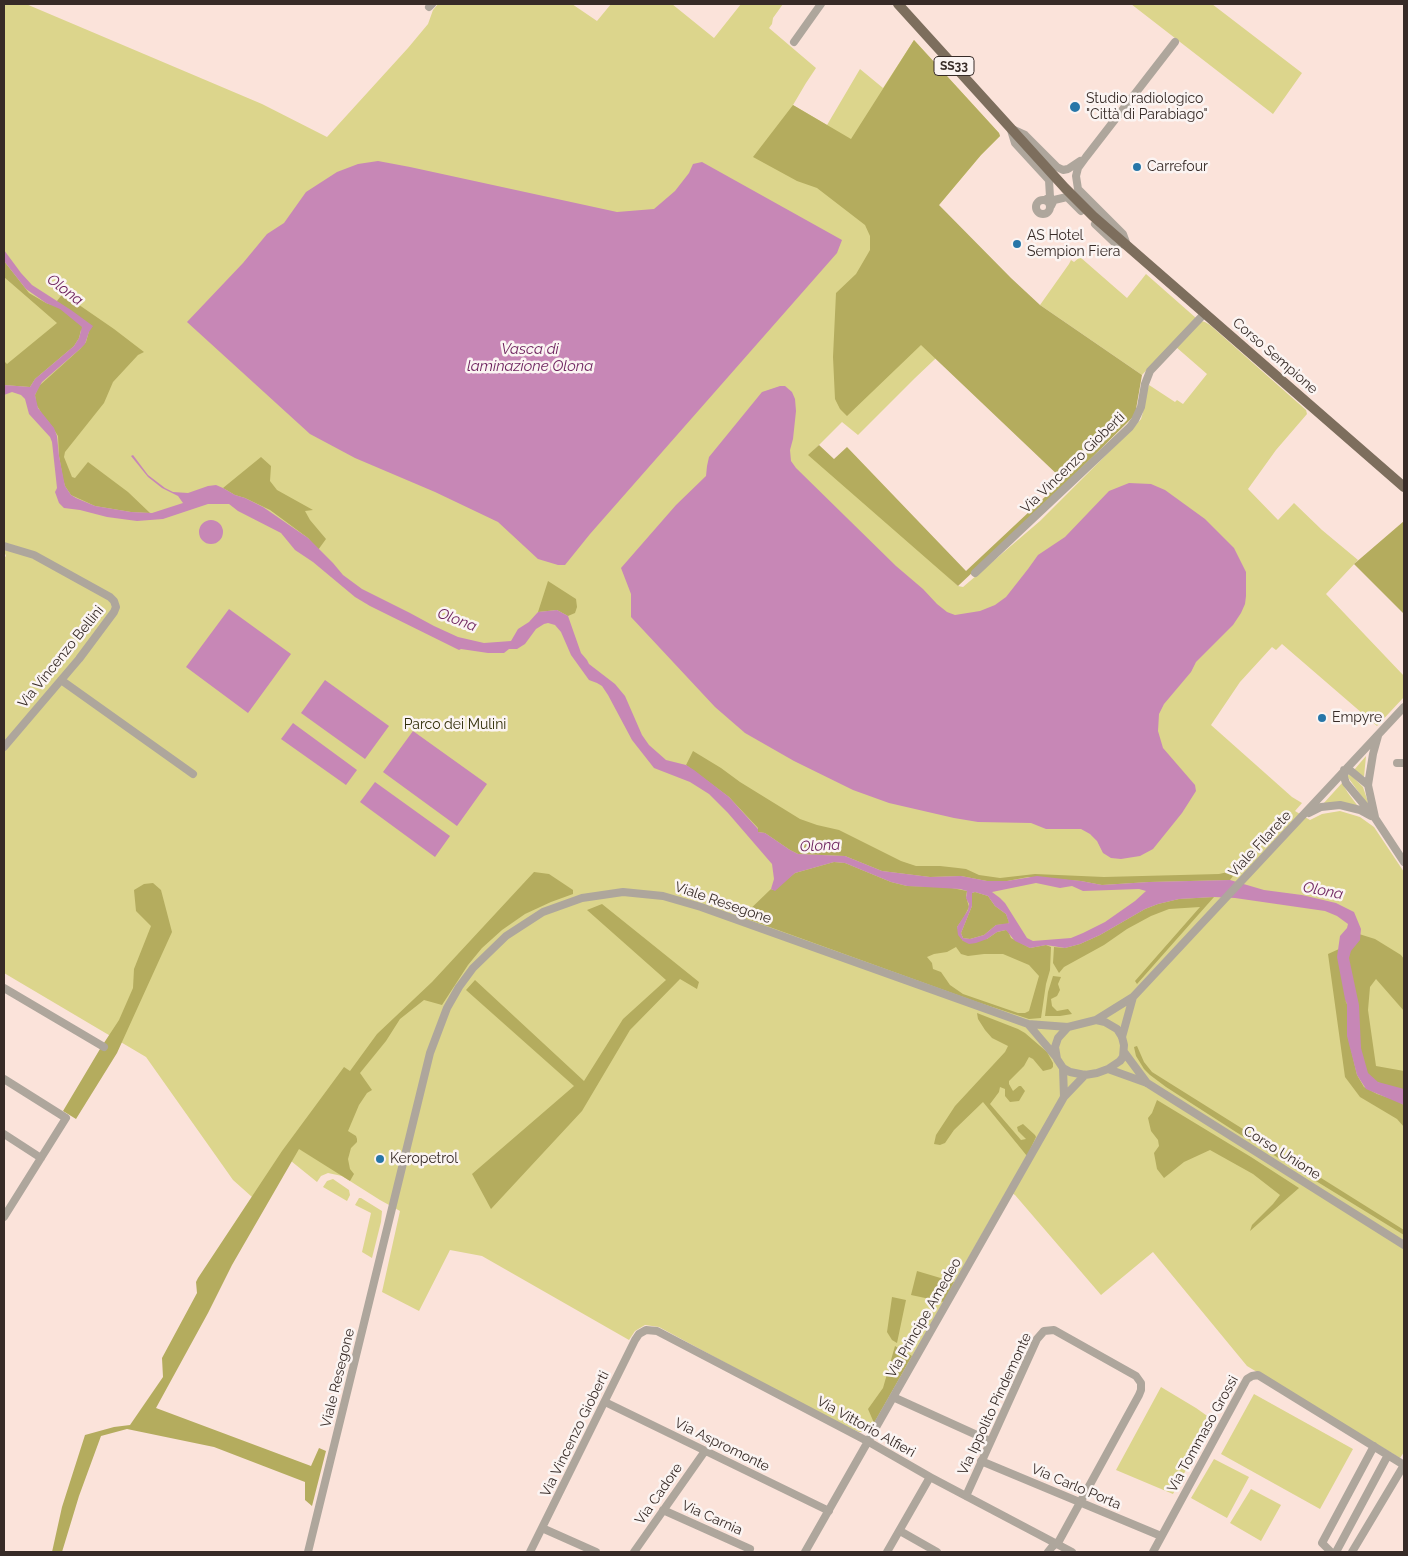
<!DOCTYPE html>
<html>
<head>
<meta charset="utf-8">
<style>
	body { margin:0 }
	#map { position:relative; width:1408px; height:1556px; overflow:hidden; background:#fbe3da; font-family:Raleway,sans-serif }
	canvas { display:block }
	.frame { position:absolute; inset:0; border:5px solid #372b27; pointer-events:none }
</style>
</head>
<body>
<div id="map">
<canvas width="1408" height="1556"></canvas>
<div class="frame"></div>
</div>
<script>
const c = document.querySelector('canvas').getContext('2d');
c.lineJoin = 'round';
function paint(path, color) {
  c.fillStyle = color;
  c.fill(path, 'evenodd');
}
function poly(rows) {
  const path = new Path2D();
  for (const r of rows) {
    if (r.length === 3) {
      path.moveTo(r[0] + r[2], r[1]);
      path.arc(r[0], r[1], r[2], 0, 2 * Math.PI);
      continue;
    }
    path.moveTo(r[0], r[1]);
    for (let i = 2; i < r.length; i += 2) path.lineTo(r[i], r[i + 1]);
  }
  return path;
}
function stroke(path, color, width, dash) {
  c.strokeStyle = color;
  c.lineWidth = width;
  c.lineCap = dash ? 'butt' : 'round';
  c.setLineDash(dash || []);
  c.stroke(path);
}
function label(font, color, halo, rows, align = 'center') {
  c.font = font + ' Raleway,sans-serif';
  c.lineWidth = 5;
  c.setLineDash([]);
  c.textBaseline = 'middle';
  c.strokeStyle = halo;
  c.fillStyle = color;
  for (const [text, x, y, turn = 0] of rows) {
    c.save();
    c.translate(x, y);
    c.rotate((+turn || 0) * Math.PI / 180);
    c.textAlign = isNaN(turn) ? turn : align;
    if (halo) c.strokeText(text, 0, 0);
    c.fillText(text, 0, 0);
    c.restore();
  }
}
paint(poly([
	[4,4,26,4,262,104,327,137,408,48,428,24,433,10,438,4,572,4,597,21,611,4,672,4,714,38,741,4,783,4,773,18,772,24,769,28,816,68,806,83,793,105,827,125,860,69,883,88,914,40,999,133,1000,136,981,155,939,205,930,221,1009,289,915,378,858,435,842,422,814,450,958,586,963,587,1040,521,1134,427,1141,419,1143,412,1145,397,1149,385,1175,402,1177,400,1183,404,1207,374,1176,347,1201,321,1205,322,1210,325,1306,410,1307,414,1276,450,1248,489,1278,520,1294,503,1322,530,1358,560,1326,594,1404,676,1404,697,1377,726,1282,644,1276,650,1272,647,1240,682,1211,725,1292,797,1302,803,1295,811,1310,820,1322,814,1340,811,1360,817,1374,827,1404,872,1404,1452,1400,1458,1247,1366,1153,1252,1101,1295,1015,1195,1007,1190,874,1423,868,1430,865,1432,859,1432,837,1423,659,1327,645,1325,635,1331,629,1340,482,1256,450,1250,419,1311,382,1292,400,1211,380,1200,342,1176,328,1173,321,1176,317,1182,291,1161,261,1205,233,1180,146,1057,4,973,4,558,6,556,4,551],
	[1131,4,1212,4,1302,73,1273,114],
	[1080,257,1127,298,1146,274,1196,318,1142,375,1040,305,1069,264,1071,260,1074,262],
	[1366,756,1364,777,1354,770],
	[1350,774,1363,787,1370,808,1347,776],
	[1342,783,1348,793,1360,809,1323,804],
	[333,1179,349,1190,350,1195,347,1201,323,1187,327,1181],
	[359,1198,361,1198,382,1211,381,1222,372,1258,362,1252,371,1213,355,1205],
	[1161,1387,1196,1408,1213,1420,1173,1494,1116,1470],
	[1254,1394,1353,1449,1320,1509,1221,1454],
	[1214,1459,1249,1477,1227,1518,1191,1498],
	[1251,1489,1281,1505,1261,1541,1230,1523]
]), '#dcd58c');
paint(poly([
	[914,40,999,133,1000,136,981,155,939,205,1011,278,1040,305,1142,375,1135,415,1044,505,958,586,808,455,819,445,834,459,847,447,966,571,1063,480,921,345,847,416,840,409,835,399,833,357,836,293,856,274,870,250,870,236,865,225,817,188,797,181,753,157,793,105,851,139],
	[4,261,29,293,46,303,52,305,57,301,64,292,69,298,114,329,144,352,138,355,113,382,104,403,65,452,64,457,72,477,75,478,88,462,128,492,150,513,131,512,95,506,71,495,65,486,63,479,59,456,58,436,51,425,42,414,36,404,35,395,39,386,80,349,86,342,89,331,81,330,79,338,74,346,35,379,30,387,4,385,4,361,7,364,57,323,4,277],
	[261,457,271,466,270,481,277,490,313,510,305,511,310,520,326,539,318,550,308,538,270,510,245,498,235,495,223,488],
	[1404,521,1404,614,1354,564],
	[548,581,576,599,577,607,575,613,568,616,557,610,538,612],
	[693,751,721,768,740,782,800,819,817,825,839,830,901,861,916,866,940,866,958,868,966,869,979,875,1000,878,1035,874,1104,877,1219,874,1228,872,1231,873,1233,876,1230,880,1149,882,1102,885,1081,881,1028,877,1007,881,987,881,961,876,930,877,882,871,845,856,798,854,790,850,765,833,758,832,758,828,729,797,686,765],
	[834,862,845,863,891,882,907,886,947,887,967,891,966,896,969,907,964,917,957,927,963,941,987,939,997,932,1006,930,1008,931,1011,938,1030,948,1046,945,1051,947,1050,970,1046,984,1041,1018,1029,1019,977,1002,742,917,771,889,773,890,795,873],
	[956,947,961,954,968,956,984,954,1003,954,1029,965,1039,976,1029,1011,1025,1013,1018,1013,963,994,950,985,941,972,933,969,932,963,927,957,934,954,947,952],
	[534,872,549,874,573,890,573,894,551,902,525,914,502,930,482,948,468,965,442,1005,424,1000,400,1019,386,1041,360,1073,372,1090,367,1093,359,1105,348,1131,356,1136,357,1139,357,1142,351,1148,348,1159,350,1169,354,1174,350,1181,299,1149,232,1265,208,1313,156,1408,311,1466,319,1448,326,1451,312,1506,305,1500,305,1482,214,1447,127,1429,101,1436,79,1496,62,1552,52,1552,62,1507,85,1435,114,1427,130,1425,163,1377,162,1358,197,1293,196,1282,198,1278,282,1151,344,1067,350,1071,377,1034,432,982],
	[153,883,161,890,172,932,117,1053,76,1119,63,1111,100,1049,119,1020,133,988,134,969,151,926,136,911,134,890,144,884],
	[975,892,988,896,995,906,1006,914,1009,922,1008,924,996,925,984,935,970,939,963,938,961,933,972,906,972,893],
	[1214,897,1137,984,1135,981,1200,907,1169,909,1151,916,1127,929,1104,945,1064,967,1059,973,1053,963,1054,947,1065,948,1080,944,1100,935,1145,909,1158,904,1179,899],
	[602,904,699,982,697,989,680,979,630,1030,582,1111,491,1209,472,1174,574,1086,466,990,475,980,584,1081,623,1019,666,980,587,910],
	[1359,934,1375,939,1401,955,1404,959,1404,1011,1376,979,1370,987,1368,1010,1376,1066,1404,1071,1404,1092,1369,1079,1364,1071,1356,1016,1345,1000,1347,1004,1347,1032,1357,1075,1364,1087,1377,1094,1395,1100,1404,1105,1404,1127,1397,1119,1360,1097,1345,1077,1328,954,1350,944],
	[1053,976,1061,977,1058,984,1060,990,1057,996,1051,999,1052,1006,1057,1011,1068,1009,1072,1014,1060,1016,1045,1016,1048,992],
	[977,1013,1018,1029,1025,1033,1047,1052,1053,1063,1053,1067,1051,1069,1043,1071,1033,1059,1029,1057,1024,1066,1009,1081,1009,1084,1013,1091,1019,1086,1021,1086,1025,1091,1019,1101,1010,1102,1005,1096,1005,1089,1000,1087,999,1092,990,1104,1021,1140,1026,1139,1018,1131,1017,1127,1023,1124,1035,1135,1036,1137,1027,1156,983,1102,954,1130,945,1143,940,1145,934,1144,936,1135,955,1106,1005,1052,1008,1046,992,1038,985,1030,978,1019],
	[1137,1046,1144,1062,1152,1072,1404,1230,1404,1235,1236,1132,1166,1087,1150,1075,1144,1069,1136,1056,1134,1047],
	[1157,1100,1251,1157,1299,1188,1250,1231,1252,1225,1273,1204,1280,1195,1253,1174,1210,1150,1184,1162,1164,1178,1157,1169,1154,1153,1159,1146,1158,1140,1151,1131,1148,1118,1152,1113],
	[917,1271,954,1282,944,1302,911,1295],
	[892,1297,906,1300,897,1343,892,1340,887,1332],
	[895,1346,912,1356,874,1423,868,1409,883,1388]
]), '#b4ac5e');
paint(poly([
	[378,161,410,167,617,212,654,209,675,191,689,173,693,164,702,162,842,240,837,253,590,534,565,565,558,565,538,559,498,522,435,492,355,458,310,434,187,322,243,263,267,234,284,223,306,192,337,172,358,164],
	[4,250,21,273,32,285,71,310,93,326,89,332,85,344,80,349,42,382,35,395,38,408,54,428,57,436,59,456,65,486,71,495,76,498,95,506,131,512,152,513,183,503,178,496,162,488,148,477,131,456,133,455,148,475,165,488,173,492,188,493,208,486,216,485,223,488,235,495,245,498,263,507,308,538,333,563,343,575,362,589,410,613,434,626,458,637,484,643,511,641,518,629,529,622,538,612,557,610,568,616,581,653,587,660,589,664,615,684,625,696,642,735,649,745,666,760,686,765,694,770,729,797,758,829,758,832,765,833,790,850,798,854,845,856,882,871,930,877,961,876,987,881,1007,881,1037,876,1081,881,1102,885,1149,882,1230,880,1264,890,1302,895,1336,903,1354,912,1361,929,1360,940,1351,951,1349,958,1359,1005,1361,1048,1368,1073,1378,1082,1404,1089,1404,1105,1366,1089,1357,1075,1347,1036,1347,1004,1345,999,1337,957,1340,936,1347,928,1348,924,1337,916,1325,911,1235,898,1214,897,1179,899,1158,904,1145,909,1100,935,1080,944,1065,948,1046,945,1030,948,1015,941,1006,930,997,932,987,939,976,943,969,944,963,941,958,935,957,927,968,910,969,904,966,898,967,891,960,889,907,886,891,882,845,863,834,862,795,873,775,891,771,889,774,879,772,864,728,813,709,794,690,782,654,768,632,740,608,695,602,686,597,683,589,680,571,655,561,632,555,625,548,623,544,624,536,629,525,644,517,649,509,649,504,653,488,653,461,649,459,650,370,606,355,597,313,562,295,550,281,533,238,511,229,504,208,504,163,519,137,521,107,517,80,510,64,508,59,503,55,492,57,488,52,442,50,437,29,414,25,399,21,395,12,392,4,395,4,385,30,387,35,379,74,346,79,338,82,327,60,309,46,303,26,289,4,261],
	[1036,883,1060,888,1072,886,1083,891,1139,889,1146,891,1135,901,1105,922,1083,933,1071,938,1033,941,1027,938,1005,903,1000,898,992,892],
	[975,892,988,896,995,906,1006,914,1009,923,996,925,984,935,970,939,963,938,961,933,972,906,972,893],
	[780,386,785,386,792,392,795,399,796,411,793,439,790,450,791,461,796,468,896,566,923,589,937,604,947,612,955,615,980,611,995,605,1006,597,1028,569,1038,555,1065,537,1109,491,1129,483,1151,484,1165,490,1205,519,1234,548,1246,572,1246,596,1245,604,1241,613,1233,625,1196,662,1191,672,1164,704,1159,714,1158,731,1163,748,1195,785,1196,791,1182,813,1153,849,1140,856,1121,859,1111,858,1103,853,1097,841,1090,834,1081,829,1046,829,1031,823,978,822,954,818,889,803,853,790,794,761,745,733,715,707,631,617,631,594,621,568,676,505,706,476,707,466,709,457,762,392],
	[211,532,12],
	[229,609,291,654,248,713,186,667],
	[325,680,389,726,365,759,301,713],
	[293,723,357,770,346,785,281,739],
	[413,731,487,784,457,826,383,772],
	[375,782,450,836,435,857,360,802]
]), '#c787b6');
stroke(poly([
	[429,7,432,4],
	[794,42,821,4],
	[1011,130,1015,143,1049,180,1050,197,1045,200],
	[1014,130,1025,135,1057,167,1063,170,1068,169,1080,161],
	[1043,207,7],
	[1051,206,1054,200,1067,197,1081,211],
	[1095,224,1114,242,1126,245],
	[1127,245,1123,234,1078,189,1076,176,1078,168,1086,157,1175,42],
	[4,546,34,555,110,597,114,601,116,607,114,612,79,659,4,747],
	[975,573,1130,427,1135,420,1141,407,1145,384,1150,371,1205,313],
	[61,680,193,774],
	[1397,763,1404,763],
	[1344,770,1344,777,1346,783,1375,818,1404,862],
	[1344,770,1351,771,1368,785],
	[1309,813,1321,807,1340,805,1360,810,1371,816],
	[1375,817,1368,785,1373,754,1378,736],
	[4,988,104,1047],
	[1096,1020,1133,997,1404,707],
	[1096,1020,1105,1022,1117,1029,1122,1037,1124,1045,1123,1057,1120,1061,1108,1069,1097,1073,1085,1075,1070,1072,1063,1068,1057,1059,1055,1047,1058,1038,1068,1027,1096,1020],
	[1028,1024,1056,1057],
	[1122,1037,1133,997],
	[1124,1052,1147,1083],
	[1063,1068,1064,1097],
	[1108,1069,1147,1083,1404,1245],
	[4,1079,66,1118,4,1217],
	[4,1134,41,1158],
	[893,1397,990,1441],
	[605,1402,829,1511],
	[981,1461,1161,1536],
	[966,1496,1037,1339,1044,1331,1054,1330,1136,1376,1141,1383,1141,1390,1139,1395,1059,1541,1052,1547,1048,1552],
	[663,1510,750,1549],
	[542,1528,596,1552],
	[900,1531,937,1552],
	[308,1552,430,1053,447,1008,459,987,473,968,506,936,543,912,582,898,623,892,663,896,701,907,1028,1024,1068,1027],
	[530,1552,635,1340,639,1334,646,1330,657,1331,869,1442,930,1477,1072,1552],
	[634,1552,705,1451],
	[805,1552,1064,1097,1085,1075],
	[887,1552,930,1477],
	[1153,1552,1247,1379,1252,1376,1258,1375,1404,1465,1352,1552],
	[1331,1552,1322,1543,1374,1446],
	[1336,1552,1388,1455]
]), '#aea69c', 8);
stroke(poly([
	[898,4,1065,188,1093,216,1404,487]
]), '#7d6e5d', 10);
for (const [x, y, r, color] of [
	[1075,107,6,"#2776a8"],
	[1137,167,5,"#2776a8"],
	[1017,244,5,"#2776a8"],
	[1322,718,5,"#2776a8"],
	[380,1159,5,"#2776a8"]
]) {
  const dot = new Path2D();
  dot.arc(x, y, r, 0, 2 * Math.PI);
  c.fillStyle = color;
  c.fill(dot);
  stroke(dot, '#fbf4f2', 2);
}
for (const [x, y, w] of [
	[954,66,40]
]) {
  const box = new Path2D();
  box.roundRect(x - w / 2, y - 9.5, w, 19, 4);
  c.fillStyle = '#fbf4f2';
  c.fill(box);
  stroke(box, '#372b27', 1);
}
label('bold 12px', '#372b27', null, [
	["SS33",954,66]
]);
label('14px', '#372b27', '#fbf4f2', [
	["Studio radiologico",1086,99],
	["\"Città di Parabiago\"",1086,115],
	["Carrefour",1147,167],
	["AS Hotel",1027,236],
	["Sempion Fiera",1027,252],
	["Empyre",1332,718],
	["Keropetrol",390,1159]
], 'left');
label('14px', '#372b27', '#fbf4f2', [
	["Corso Sempione",1275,356,41],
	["Via Vincenzo Gioberti",1073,463,-44],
	["Via Vincenzo Bellini",61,657,-51],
	["Viale Filarete",1260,844,-47],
	["Viale Resegone",723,903,19],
	["Corso Unione",1282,1153,32],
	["Via Principe Amedeo",924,1318,-60],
	["Viale Resegone",338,1378,-76],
	["Via Ippolito Pindemonte",995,1404,-65],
	["Via Vittorio Alfieri",866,1427,29],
	["Via Vincenzo Gioberti",575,1434,-64],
	["Via Tommaso Grossi",1203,1434,-61],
	["Via Aspromonte",722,1445,26],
	["Via Carlo Porta",1076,1487,23],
	["Via Cadore",659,1494,-55],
	["Via Carnia",712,1518,24]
]);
label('14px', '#322f0b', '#fbf4f2', [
	["Parco dei Mulini",455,725]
]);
label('italic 15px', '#6b1f5c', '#fbf4f2', [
	["Olona",65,290,37],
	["Vasca di",530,349],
	["laminazione Olona",530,366],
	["Olona",457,620,21],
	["Olona",820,846,-3],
	["Olona",1323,891,11]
]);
</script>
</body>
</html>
